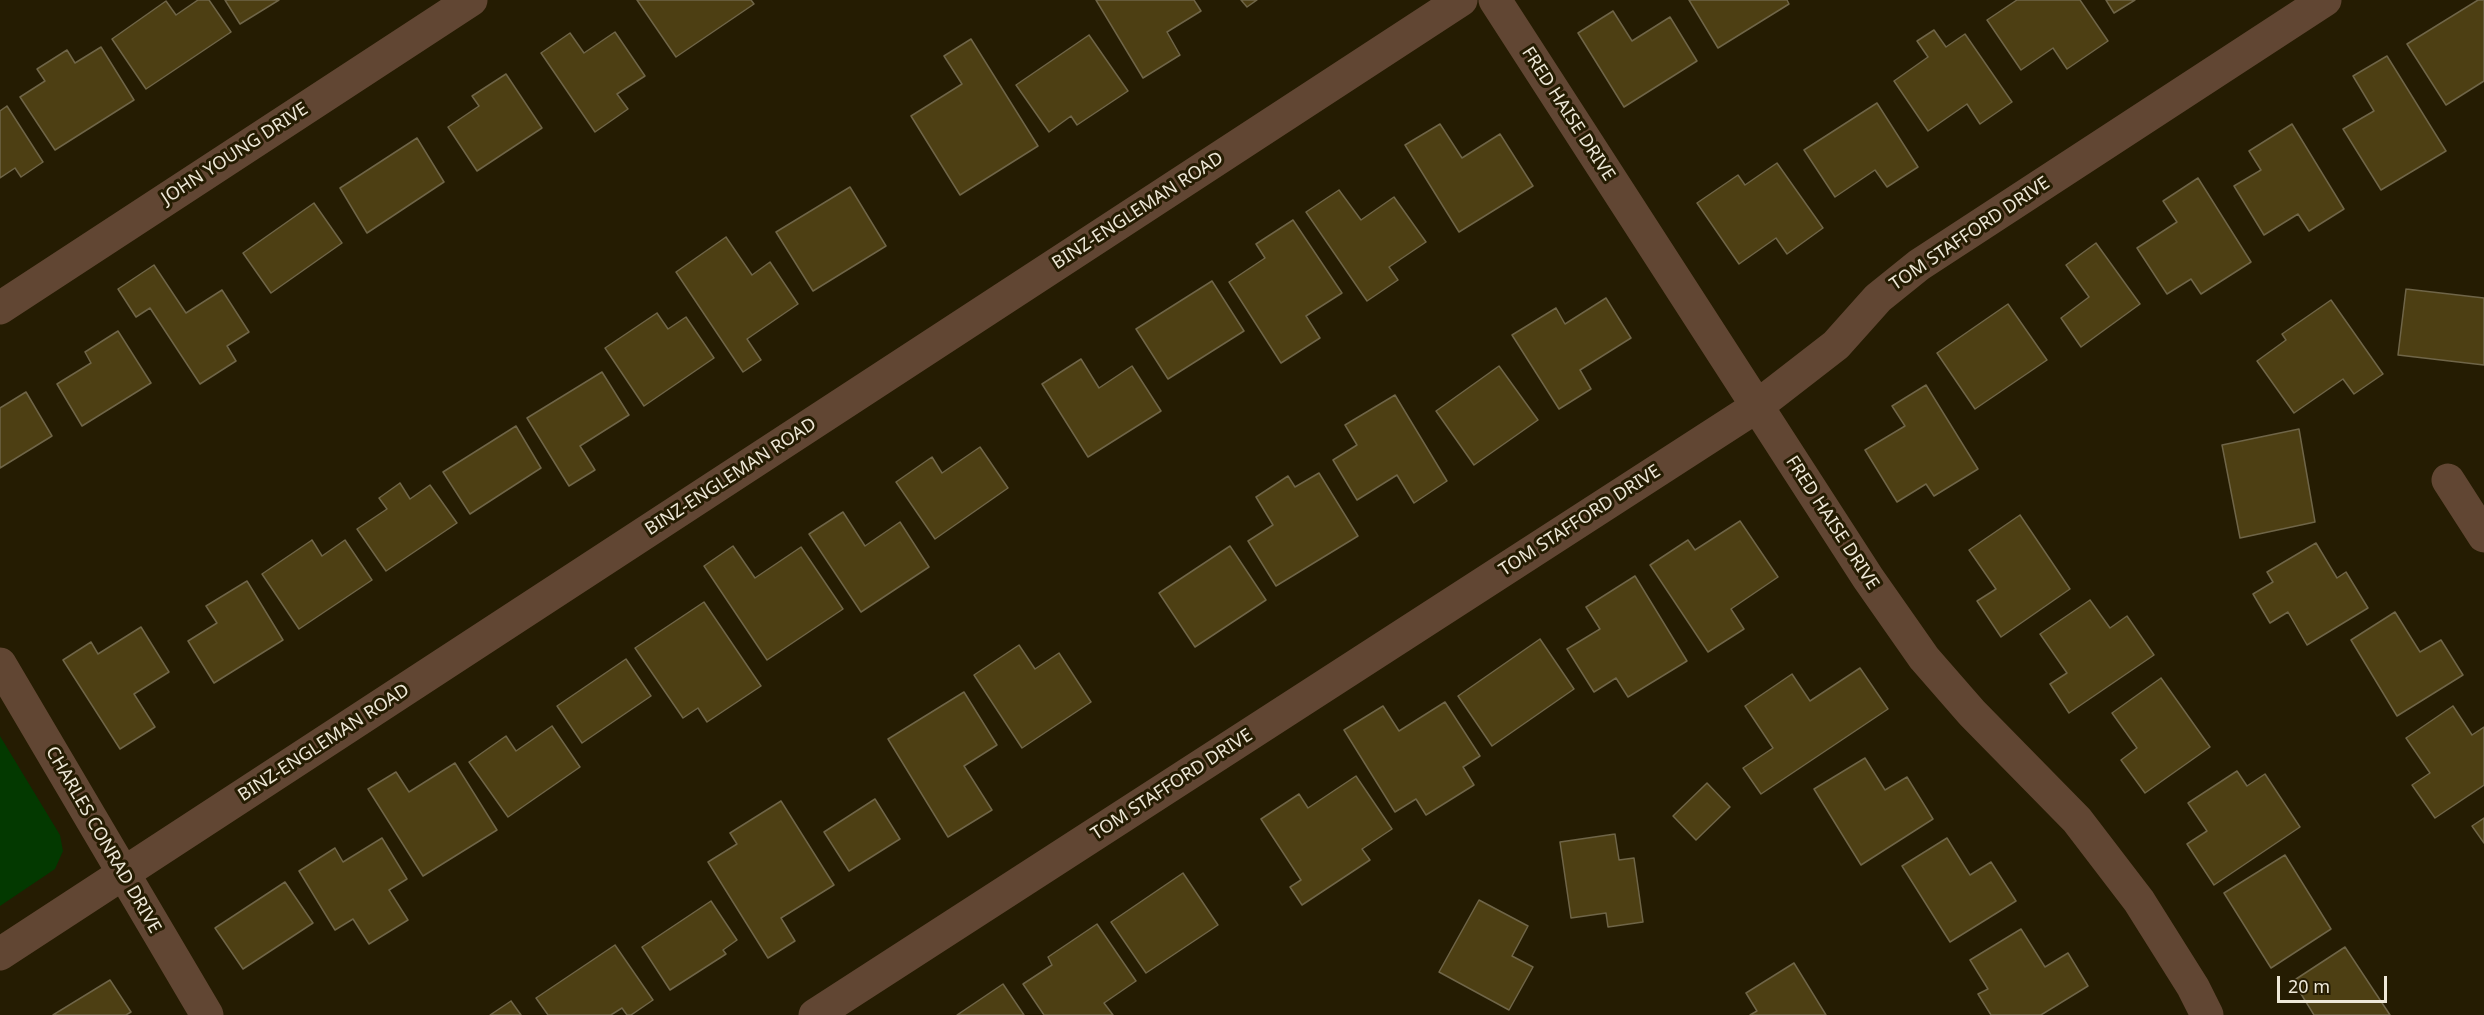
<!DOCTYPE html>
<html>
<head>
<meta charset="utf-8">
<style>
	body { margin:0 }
	#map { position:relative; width:2484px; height:1015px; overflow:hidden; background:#251c02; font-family:"Noto Sans",sans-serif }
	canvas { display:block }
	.scale { position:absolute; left:2277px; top:976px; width:110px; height:27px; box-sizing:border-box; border:3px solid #eee8d8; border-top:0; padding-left:8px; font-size:18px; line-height:21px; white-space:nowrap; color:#eee8d8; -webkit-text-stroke:4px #251c02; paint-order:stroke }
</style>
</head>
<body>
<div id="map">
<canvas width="2484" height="1015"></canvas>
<div class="scale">20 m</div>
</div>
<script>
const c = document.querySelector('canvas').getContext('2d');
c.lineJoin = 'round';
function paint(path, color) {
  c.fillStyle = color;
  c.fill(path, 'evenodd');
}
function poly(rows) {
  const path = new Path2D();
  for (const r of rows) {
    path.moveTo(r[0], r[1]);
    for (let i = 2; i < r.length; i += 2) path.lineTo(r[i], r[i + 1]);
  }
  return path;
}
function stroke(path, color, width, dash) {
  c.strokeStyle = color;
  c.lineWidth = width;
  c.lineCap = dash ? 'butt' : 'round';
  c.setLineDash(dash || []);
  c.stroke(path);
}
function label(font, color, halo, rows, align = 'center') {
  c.font = font + ' "Noto Sans",sans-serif';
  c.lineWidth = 6;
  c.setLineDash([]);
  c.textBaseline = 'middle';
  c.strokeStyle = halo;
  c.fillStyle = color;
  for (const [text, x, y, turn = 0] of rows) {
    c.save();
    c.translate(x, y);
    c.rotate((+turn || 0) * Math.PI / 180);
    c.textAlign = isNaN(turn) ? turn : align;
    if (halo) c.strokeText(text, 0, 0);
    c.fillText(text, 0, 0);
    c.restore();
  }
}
paint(poly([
	[0,736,60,835,63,851,55,869,0,906]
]), '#033900');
const building = poly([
	[198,0,209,0,231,32,146,89,112,39,166,1,176,15,198,0],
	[225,0,279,0,240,24,225,0],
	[637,0,751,0,754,4,676,57,637,0],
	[1096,0,1194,0,1201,11,1167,32,1180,55,1143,78,1096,0],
	[1241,0,1257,0,1247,7,1241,0],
	[1689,0,1787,0,1789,4,1718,48,1689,0],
	[2017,0,2080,0,2108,41,2067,69,2053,48,2021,70,1987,20,2017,0],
	[2106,0,2135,0,2114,13,2106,0],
	[2478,0,2484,0,2484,81,2446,105,2407,44,2478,0],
	[1613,11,1632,41,1670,17,1697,61,1624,107,1578,33,1613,11],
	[1934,30,1946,47,1965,34,2012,102,1980,124,1967,104,1928,131,1894,81,1928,57,1917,41,1934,30],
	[615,32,645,76,617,94,628,109,595,132,541,53,570,33,584,53,615,32],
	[1089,35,1128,91,1077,125,1071,116,1049,132,1016,85,1089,35],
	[971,39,1038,146,960,195,911,116,962,84,944,56,971,39],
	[101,47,134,100,55,150,20,97,45,81,37,69,67,50,75,63,101,47],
	[2387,56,2446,151,2381,190,2343,129,2374,111,2353,76,2387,56],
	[506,74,542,128,477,171,448,127,479,106,472,96,506,74],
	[1877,103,1918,167,1887,187,1875,170,1835,197,1804,150,1877,103],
	[7,106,43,162,21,177,15,168,0,178,0,111,7,106],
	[1440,124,1462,158,1500,134,1533,186,1459,232,1405,145,1440,124],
	[2292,124,2344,209,2309,231,2298,214,2264,235,2234,186,2261,170,2249,151,2292,124],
	[417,138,444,182,367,233,340,188,417,138],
	[1777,163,1823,228,1787,254,1776,238,1739,264,1697,203,1738,175,1745,185,1777,163],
	[2198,178,2251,262,2201,294,2191,279,2167,294,2137,248,2177,222,2163,201,2198,178],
	[850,187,886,246,813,291,776,232,850,187],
	[1339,190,1361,220,1394,197,1426,242,1389,267,1398,280,1367,301,1306,212,1339,190],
	[314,203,342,243,271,293,243,253,314,203],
	[1293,220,1342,293,1306,316,1320,338,1281,363,1229,282,1265,258,1256,244,1293,220],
	[726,237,752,275,770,262,798,304,747,339,761,360,743,372,676,272,726,237],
	[2096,243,2140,304,2081,347,2061,318,2089,297,2066,265,2096,243],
	[154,265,186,313,222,290,249,332,227,346,236,361,200,384,150,308,136,317,118,289,154,265],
	[1212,281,1244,331,1168,379,1136,329,1212,281],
	[2406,289,2484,298,2484,365,2398,355,2406,289],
	[1606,298,1631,338,1580,370,1591,389,1559,409,1512,335,1556,308,1565,324,1606,298],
	[2331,300,2383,374,2354,394,2343,379,2294,413,2257,361,2286,340,2282,334,2331,300],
	[2008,304,2047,360,1975,409,1937,353,2008,304],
	[657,313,668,329,686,317,714,358,644,406,605,348,657,313],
	[118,331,151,383,82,426,57,384,91,363,85,352,118,331],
	[1081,359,1099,388,1132,366,1161,411,1088,457,1042,384,1081,359],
	[1499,366,1538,420,1474,465,1436,411,1499,366],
	[602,372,629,415,580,446,595,470,569,486,527,418,602,372],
	[1926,385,1978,469,1934,496,1926,484,1897,502,1865,450,1905,426,1892,406,1926,385],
	[26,392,52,436,0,468,0,408,26,392],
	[1395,395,1447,481,1414,503,1397,475,1357,500,1333,460,1357,445,1345,425,1395,395],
	[516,426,541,468,470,514,443,472,516,426],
	[2299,429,2315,522,2240,538,2222,445,2299,429],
	[980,447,1008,488,935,539,896,482,932,457,942,473,980,447],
	[1319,473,1358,536,1276,586,1248,541,1273,525,1256,497,1288,476,1295,487,1319,473],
	[400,483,410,499,430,485,457,523,386,571,357,529,387,509,379,498,400,483],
	[843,512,865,546,900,522,929,567,861,612,809,534,843,512],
	[2020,515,2070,589,2001,637,1977,601,1996,589,1969,550,2020,515],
	[1740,521,1778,577,1731,609,1744,629,1708,652,1650,565,1688,540,1695,550,1740,521],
	[312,540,322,556,345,540,372,580,299,629,262,574,312,540],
	[2316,543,2337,578,2346,572,2368,608,2307,645,2288,612,2270,623,2253,594,2273,582,2267,572,2316,543],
	[733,546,755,578,801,547,843,609,767,660,704,566,733,546],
	[1230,546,1266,600,1195,647,1159,593,1230,546],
	[1635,576,1687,661,1628,697,1616,678,1594,692,1567,649,1600,629,1586,607,1635,576],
	[247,581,283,640,214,683,188,641,217,623,206,606,247,581],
	[2090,600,2110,628,2127,616,2154,655,2069,713,2050,684,2067,673,2040,634,2090,600],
	[704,602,761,686,707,722,698,708,683,718,635,648,704,602],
	[2395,612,2420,652,2441,640,2463,675,2397,716,2351,640,2395,612],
	[141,627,169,672,134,694,155,727,120,749,63,660,91,642,98,654,141,627],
	[1540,639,1574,689,1492,746,1458,696,1540,639],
	[1019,645,1035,669,1059,653,1091,702,1022,748,974,675,1019,645],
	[626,659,651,696,582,743,557,706,626,659],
	[1860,668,1888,709,1761,794,1743,768,1773,748,1745,706,1792,674,1810,701,1860,668],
	[2161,678,2210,747,2145,793,2121,760,2137,748,2112,713,2161,678],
	[964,692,997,745,964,766,992,810,948,837,888,739,964,692],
	[1445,702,1480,756,1463,767,1474,785,1426,815,1416,799,1395,812,1344,730,1383,706,1399,731,1445,702],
	[2453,706,2472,735,2484,727,2484,785,2435,818,2412,785,2430,773,2406,738,2453,706],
	[552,726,580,767,508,817,469,762,506,736,516,751,552,726],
	[1865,758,1885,790,1907,777,1933,819,1861,865,1814,789,1865,758],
	[455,763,497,830,423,876,368,789,396,772,409,792,455,763],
	[2237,771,2247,786,2265,774,2300,827,2214,885,2187,844,2207,831,2188,803,2237,771],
	[1356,776,1392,829,1362,849,1370,860,1302,905,1290,887,1301,880,1261,819,1299,794,1308,808,1356,776],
	[1707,783,1730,807,1696,840,1673,816,1707,783],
	[875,799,900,839,849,871,824,832,875,799],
	[781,801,834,885,781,918,795,941,768,958,708,862,737,844,730,833,781,801],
	[2484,818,2484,843,2472,826,2484,818],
	[1615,834,1619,860,1634,858,1643,922,1608,927,1606,913,1571,918,1560,842,1615,834],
	[382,838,407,879,389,890,408,920,369,944,353,919,335,930,299,871,335,848,343,862,382,838],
	[1947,838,1970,875,1991,862,2016,901,1950,942,1902,866,1947,838],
	[2285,855,2331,929,2271,968,2224,893,2285,855],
	[1183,873,1218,925,1146,973,1111,922,1183,873],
	[285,882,313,923,243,969,215,928,285,882],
	[1479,900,1528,926,1512,956,1533,967,1509,1010,1439,972,1479,900],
	[711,901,737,940,723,950,726,954,670,990,642,947,711,901],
	[1097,924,1136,981,1104,1003,1113,1015,1044,1015,1023,984,1052,965,1048,957,1097,924],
	[2021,929,2045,967,2068,953,2088,986,2041,1015,1991,1015,1978,994,1988,989,1970,960,2021,929],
	[615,945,653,1000,631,1015,627,1015,622,1008,611,1015,548,1015,536,998,615,945],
	[2345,947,2390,1015,2314,1015,2293,981,2345,947],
	[1794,963,1826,1015,1750,1015,1757,1011,1746,993,1794,963],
	[110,980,131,1012,126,1015,53,1015,110,980],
	[1003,984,1024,1015,957,1015,1003,984],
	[511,1001,521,1015,490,1015,511,1001]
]);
paint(building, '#4d3f13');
stroke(building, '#6f6548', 1.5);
stroke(poly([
	[1495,0,1868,578,1924,658,1972,713,2077,820,2139,901,2193,987,2207,1015],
	[0,308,471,0],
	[2448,480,2484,536],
	[0,664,207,1015],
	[0,954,1461,0],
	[815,1015,1756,407,1836,345,1878,298,1919,265,2325,0]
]), '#614633', 33);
label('18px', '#eee8d8', '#251c02', [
	["FRED HAISE DRIVE",1568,114,57],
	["JOHN YOUNG DRIVE",235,154,-33],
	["BINZ-ENGLEMAN ROAD",1138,211,-33],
	["TOM STAFFORD DRIVE",1970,234,-34],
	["BINZ-ENGLEMAN ROAD",731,477,-33],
	["TOM STAFFORD DRIVE",1580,521,-33],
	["FRED HAISE DRIVE",1832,523,57],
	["BINZ-ENGLEMAN ROAD",324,743,-33],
	["TOM STAFFORD DRIVE",1172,785,-33],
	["CHARLES CONRAD DRIVE",103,840,60]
]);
</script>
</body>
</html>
